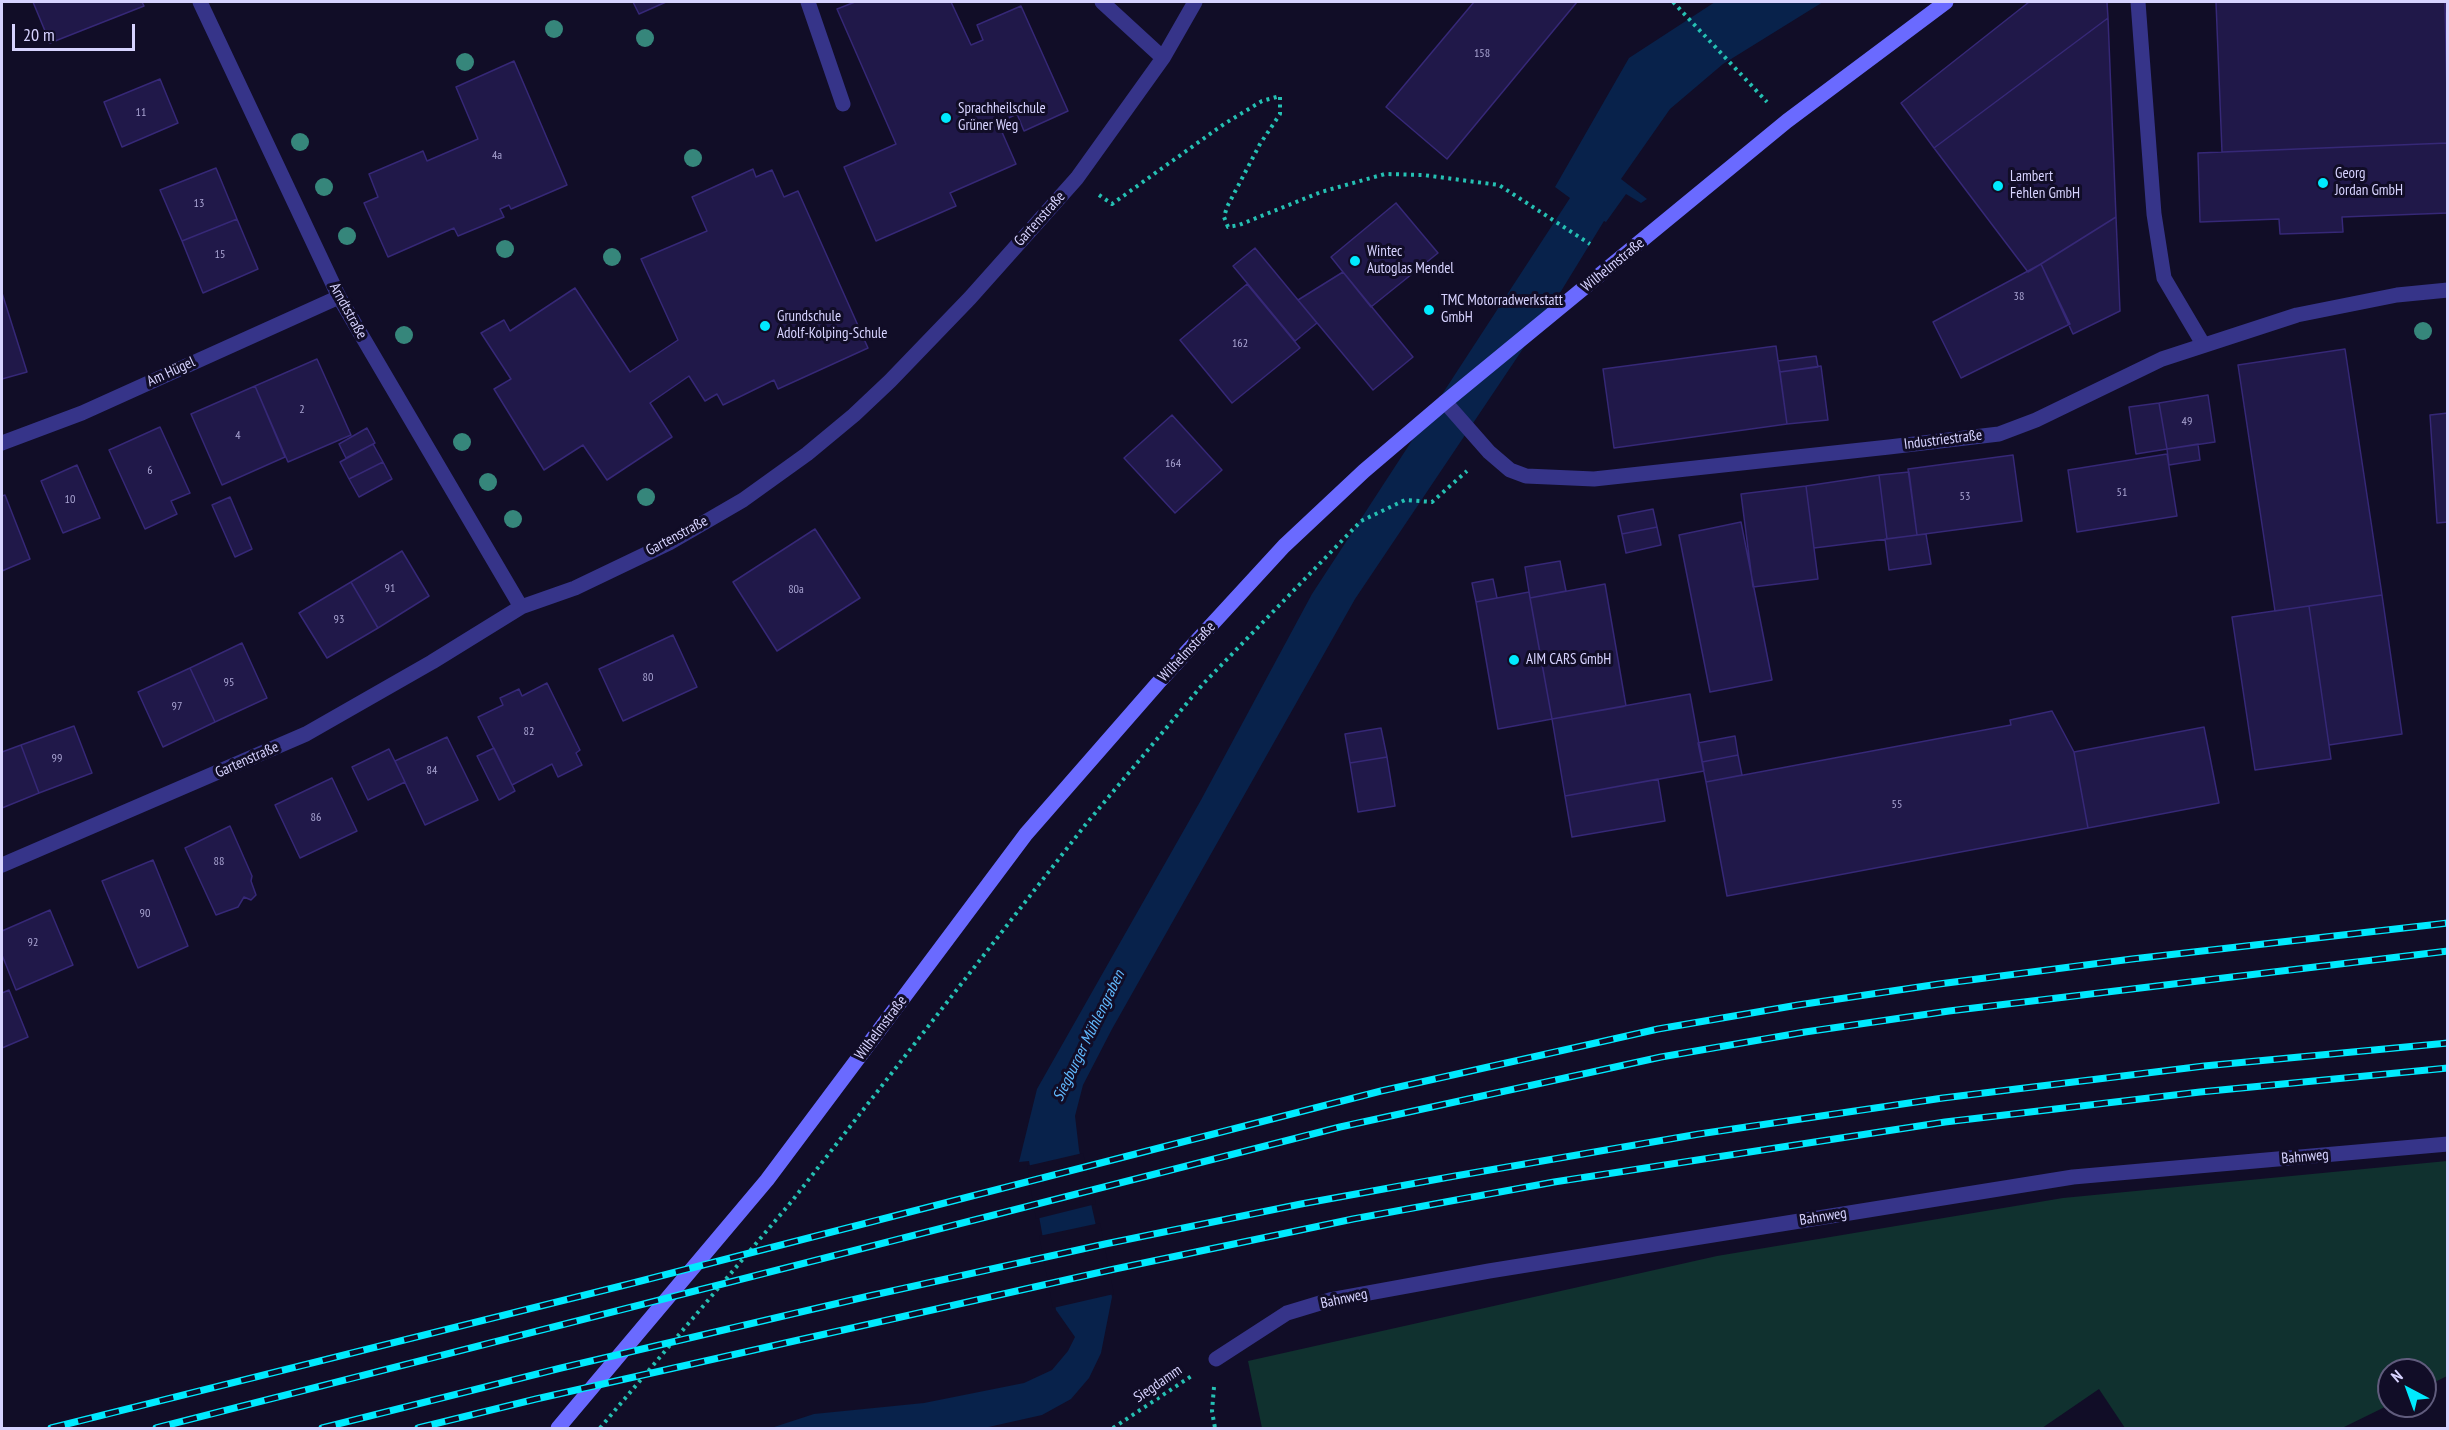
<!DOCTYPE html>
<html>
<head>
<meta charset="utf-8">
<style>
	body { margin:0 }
	#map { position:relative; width:2449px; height:1430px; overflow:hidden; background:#110d27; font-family:"PT Sans Narrow",sans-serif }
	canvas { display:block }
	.frame { position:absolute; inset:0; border:3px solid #d7d3ff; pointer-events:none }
	.north { position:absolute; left:2377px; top:1358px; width:60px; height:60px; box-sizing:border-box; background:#110d27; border:2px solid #605c7d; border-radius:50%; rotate:319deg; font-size:16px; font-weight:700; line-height:24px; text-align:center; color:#d7d3ff }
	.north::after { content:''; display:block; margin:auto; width:21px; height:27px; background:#00eafe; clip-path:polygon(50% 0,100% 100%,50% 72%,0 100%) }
	.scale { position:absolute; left:12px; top:24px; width:123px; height:27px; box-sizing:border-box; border:3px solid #d7d3ff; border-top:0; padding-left:8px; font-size:18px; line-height:21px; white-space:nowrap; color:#d7d3ff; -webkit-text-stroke:4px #110d27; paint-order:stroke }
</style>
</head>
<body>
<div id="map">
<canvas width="2449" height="1430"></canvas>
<div class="frame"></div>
<div class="north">N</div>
<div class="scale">20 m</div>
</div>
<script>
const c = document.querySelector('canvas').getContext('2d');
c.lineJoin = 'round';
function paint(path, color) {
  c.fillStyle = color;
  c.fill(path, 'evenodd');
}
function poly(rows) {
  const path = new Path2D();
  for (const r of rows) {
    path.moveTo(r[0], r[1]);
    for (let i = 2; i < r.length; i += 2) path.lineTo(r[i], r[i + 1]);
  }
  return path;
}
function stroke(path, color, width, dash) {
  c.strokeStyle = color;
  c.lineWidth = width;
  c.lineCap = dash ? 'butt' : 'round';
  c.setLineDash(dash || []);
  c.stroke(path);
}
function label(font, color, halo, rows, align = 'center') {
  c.font = font + ' "PT Sans Narrow",sans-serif';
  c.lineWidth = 6;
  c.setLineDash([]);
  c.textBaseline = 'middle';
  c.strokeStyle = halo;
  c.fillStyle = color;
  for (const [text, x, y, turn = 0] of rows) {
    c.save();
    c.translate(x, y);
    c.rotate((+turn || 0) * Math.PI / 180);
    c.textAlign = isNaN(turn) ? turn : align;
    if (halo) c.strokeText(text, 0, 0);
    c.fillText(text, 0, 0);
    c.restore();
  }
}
paint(poly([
	[2447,1161,2447,1376,2425,1387,2425,1370,2389,1370,2389,1405,2342,1428,2125,1428,2099,1389,2042,1428,1262,1428,1248,1361,1717,1256,2063,1198]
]), '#10312f');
paint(poly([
	[1715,2,1823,2,1723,64,1670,109,1621,179,1647,199,1641,203,1626,194,1606,222,1604,221,1555,301,1355,599,1112,1029,1083,1085,1075,1116,1079,1150,1112,1297,1101,1353,1089,1378,1071,1399,1042,1415,984,1428,771,1428,814,1414,924,1403,1024,1383,1052,1370,1068,1351,1075,1337,1056,1310,1029,1161,1019,1162,1037,1089,1201,800,1312,594,1570,198,1555,187,1629,58]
]), '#08224b');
paint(poly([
	[1083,1153,1096,1204,1036,1219,1027,1166],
	[1100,1223,1114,1294,1053,1308,1039,1236]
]), '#110d27');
const building = poly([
	[33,2,142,2,144,6,50,43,33,2],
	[633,2,666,2,639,14,633,2],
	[855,2,951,2,971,45,983,40,977,25,1021,6,1068,111,1024,131,1017,114,998,123,1016,164,950,193,956,206,876,241,844,167,896,144,837,9,855,2],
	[1474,2,1577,2,1447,159,1386,107,1474,2],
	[2029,2,2107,2,2108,18,1934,148,1901,103,2029,2],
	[2216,2,2445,2,2448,143,2222,152,2216,2],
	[2108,18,2116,217,2028,272,1934,148,2108,18],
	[514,61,567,185,511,209,509,205,500,209,504,217,458,236,454,228,388,257,364,203,378,197,369,174,423,151,427,161,478,139,456,87,514,61],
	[160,79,178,123,122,147,104,102,160,79],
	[2448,143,2448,213,2342,217,2343,232,2280,234,2279,219,2200,222,2198,153,2448,143],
	[216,168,237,219,182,241,160,190,216,168],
	[753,169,756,177,772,170,784,197,798,191,868,348,778,389,774,380,723,405,717,394,705,401,689,376,650,403,672,437,607,480,583,445,544,470,494,389,511,379,481,333,504,320,510,331,575,288,630,372,678,340,641,259,707,231,692,197,753,169],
	[1396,203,1438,253,1371,307,1331,257,1396,203],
	[2116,217,2120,311,2073,334,2041,264,2116,217],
	[237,219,258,269,203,293,182,241,237,219],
	[1255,248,1317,323,1295,341,1233,266,1255,248],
	[2041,264,2070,324,1961,378,1933,322,2041,264],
	[1343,272,1413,357,1373,390,1298,300,1343,272],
	[1247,284,1300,348,1232,403,1180,340,1247,284],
	[2,293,27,372,2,379,2,293],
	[1776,346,1787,424,1614,448,1603,369,1776,346],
	[2345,349,2382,595,2275,611,2238,365,2345,349],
	[1816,356,1818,367,1780,372,1778,361,1816,356],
	[317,359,351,435,288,462,255,386,317,359],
	[1821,366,1828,420,1787,424,1780,372,1821,366],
	[255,386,285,457,222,485,191,414,255,386],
	[2208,395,2215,442,2167,449,2159,403,2208,395],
	[2159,403,2167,449,2136,454,2129,407,2159,403],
	[2448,413,2448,522,2437,523,2430,415,2448,413],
	[1172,415,1222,470,1175,513,1124,458,1172,415],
	[160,427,190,493,171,501,177,514,145,529,109,450,160,427],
	[367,428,375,443,346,458,339,444,367,428],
	[373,444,383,462,349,479,340,462,373,444],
	[2198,444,2200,460,2169,465,2167,449,2198,444],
	[2167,454,2177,516,2077,532,2068,470,2167,454],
	[2013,455,2022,521,1917,535,1908,469,2013,455],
	[383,462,392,479,359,497,349,479,383,462],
	[77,465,100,518,63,533,41,481,77,465],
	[1909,472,1917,535,1887,539,1879,475,1909,472],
	[1879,475,1887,539,1814,548,1806,486,1879,475],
	[1806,486,1818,579,1753,587,1741,494,1806,486],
	[5,495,30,559,2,571,2,496,5,495],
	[230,497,252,549,235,557,212,505,230,497],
	[1653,509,1657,527,1622,534,1618,516,1653,509],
	[1741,522,1772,680,1710,692,1679,535,1741,522],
	[1657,527,1661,545,1626,553,1622,534,1657,527],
	[815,529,860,598,777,651,733,582,815,529],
	[1926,534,1931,564,1889,570,1885,539,1926,534],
	[402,551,429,596,378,628,351,582,402,551],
	[1560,561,1566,591,1530,598,1525,567,1560,561],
	[1493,579,1497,598,1476,602,1472,583,1493,579],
	[351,582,378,628,327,658,299,613,351,582],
	[1605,584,1626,706,1552,719,1530,598,1605,584],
	[1529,592,1552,719,1498,729,1476,602,1529,592],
	[2382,595,2402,734,2329,745,2309,606,2382,595],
	[2309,606,2331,759,2255,770,2232,617,2309,606],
	[673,635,697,687,623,721,599,669,673,635],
	[242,643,267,698,215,722,190,668,242,643],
	[190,668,215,722,163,747,138,692,190,668],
	[547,683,580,750,576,753,582,765,558,777,552,764,512,785,478,717,503,705,500,698,519,689,522,696,547,683],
	[1690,694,1704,771,1565,796,1552,719,1690,694],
	[2052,711,2074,752,2088,828,1727,896,1706,782,2011,725,2010,720,2052,711],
	[74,726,92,773,39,793,21,745,74,726],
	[2204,727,2219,803,2088,828,2074,752,2204,727],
	[1381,728,1387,757,1350,763,1345,734,1381,728],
	[1735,736,1738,755,1702,762,1698,743,1735,736],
	[447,737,478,800,425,825,395,761,447,737],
	[21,745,39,793,2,808,2,752,21,745],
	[494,748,515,791,499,800,477,756,494,748],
	[389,749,405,782,368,800,352,767,389,749],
	[1738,755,1742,775,1706,782,1702,762,1738,755],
	[1387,757,1395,806,1358,812,1350,763,1387,757],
	[332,778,357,831,300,858,275,805,332,778],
	[1658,779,1665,821,1572,837,1565,796,1658,779],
	[230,826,252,876,251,881,256,895,251,900,244,897,238,907,216,915,185,848,230,826],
	[153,860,188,946,138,968,102,881,153,860],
	[50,910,73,965,16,990,2,955,2,931,50,910],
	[9,990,28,1037,2,1048,2,993,9,990]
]);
paint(building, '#201849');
stroke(building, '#362877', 1.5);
stroke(poly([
	[1673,2,1767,102],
	[1099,195,1112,204,1224,124,1262,101,1280,96,1280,114,1260,144,1227,207,1224,217,1228,227,1239,225,1321,192,1385,174,1423,175,1499,185,1590,244],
	[1214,1387,1212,1411,1215,1428],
	[600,1428,792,1201,1086,824,1203,684,1361,521,1405,500,1432,502,1467,471],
	[1113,1428,1193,1375]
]), '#25c0b3', 4, [3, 4.5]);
stroke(poly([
	[808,2,843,104],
	[2138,2,2154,214,2164,278,2203,344],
	[1216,1359,1287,1313,1330,1300,1489,1271,2073,1177,2448,1144]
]), '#363489', 15);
stroke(poly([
	[200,2,339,297,521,607],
	[1102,2,1163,58],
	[1445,402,1489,452,1510,470,1526,476,1594,479,1889,447,1999,434,2036,420,2162,359,2297,315,2397,295,2448,290],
	[2,443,82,413,339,297],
	[2,865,306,734,432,662,521,607,575,588,669,543,743,500,807,454,854,415,890,381,970,298,1077,178,1163,58,1195,2]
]), '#363489', 15);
stroke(poly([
	[558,1428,767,1180,1026,834,1158,683,1284,546,1364,471,1445,402,1787,121,1946,2]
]), '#6a6aff', 15);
const rail = poly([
	[51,1428,633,1283,1381,1091,1658,1029,1798,1005,1939,984,2132,959,2448,923],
	[156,1428,1340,1127,1661,1057,1805,1032,1949,1011,2448,951],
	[322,1428,561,1368,869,1296,1105,1244,1301,1204,1455,1176,1699,1134,1943,1098,2204,1066,2448,1043],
	[418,1428,536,1399,1110,1270,1353,1219,1554,1182,1945,1122,2200,1092,2448,1068]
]);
stroke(rail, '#00eafe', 7);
stroke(rail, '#110d27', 4.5, [14]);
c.fillStyle = '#36867b';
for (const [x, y] of [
	[554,29],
	[645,38],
	[465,62],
	[300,142],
	[693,158],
	[324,187],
	[347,236],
	[505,249],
	[612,257],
	[2423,331],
	[404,335],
	[462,442],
	[488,482],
	[646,497],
	[513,519]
]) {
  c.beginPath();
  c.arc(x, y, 9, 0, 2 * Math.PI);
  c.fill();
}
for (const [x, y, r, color] of [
	[946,118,6,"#00eafe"],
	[2323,183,6,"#00eafe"],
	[1998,186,6,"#00eafe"],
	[1355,261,6,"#00eafe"],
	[1429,310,6,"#00eafe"],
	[765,326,6,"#00eafe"],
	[1514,660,6,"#00eafe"]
]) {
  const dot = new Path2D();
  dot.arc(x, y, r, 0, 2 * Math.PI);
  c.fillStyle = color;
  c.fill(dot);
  stroke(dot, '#110d27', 2);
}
label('12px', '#a9a4d2', null, [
	["158",1482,54],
	["11",141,113],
	["4a",497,156],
	["13",199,204],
	["15",220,255],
	["38",2019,297],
	["162",1240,344],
	["2",302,410],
	["49",2187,422],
	["4",238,436],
	["164",1173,464],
	["6",150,471],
	["51",2122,493],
	["53",1965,497],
	["10",70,500],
	["91",390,589],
	["80a",796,590],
	["93",339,620],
	["80",648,678],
	["95",229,683],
	["97",177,707],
	["82",529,732],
	["99",57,759],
	["84",432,771],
	["55",1897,805],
	["86",316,818],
	["88",219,862],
	["90",145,914],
	["92",33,943]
]);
label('15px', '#d7d3ff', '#110d27', [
	["Sprachheilschule",958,109],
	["Grüner Weg",958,126],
	["Georg",2335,174],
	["Jordan GmbH",2335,191],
	["Lambert",2010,177],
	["Fehlen GmbH",2010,194],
	["Wintec",1367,252],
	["Autoglas Mendel",1367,269],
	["TMC Motorradwerkstatt",1441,301],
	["GmbH",1441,318],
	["Grundschule",777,317],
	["Adolf-Kolping-Schule",777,334],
	["AIM CARS GmbH",1526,660]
], 'left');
label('15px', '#d7d3ff', '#110d27', [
	["Gartenstraße",1040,219,-48],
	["Wilhelmstraße",1613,265,-39],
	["Arndtstraße",348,311,61],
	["Am Hügel",171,372,-25],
	["Industriestraße",1943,440,-7],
	["Gartenstraße",677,536,-28],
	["Wilhelmstraße",1187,652,-47],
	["Gartenstraße",247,760,-24],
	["Wilhelmstraße",881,1028,-53],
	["Bahnweg",2305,1157,-5],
	["Bahnweg",1823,1217,-9],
	["Bahnweg",1344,1299,-12],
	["Siegdamm",1158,1384,-34]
]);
label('italic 16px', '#61baff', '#110d27', [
	["Siegburger Mühlengraben",1089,1036,-64]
]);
</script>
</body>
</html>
